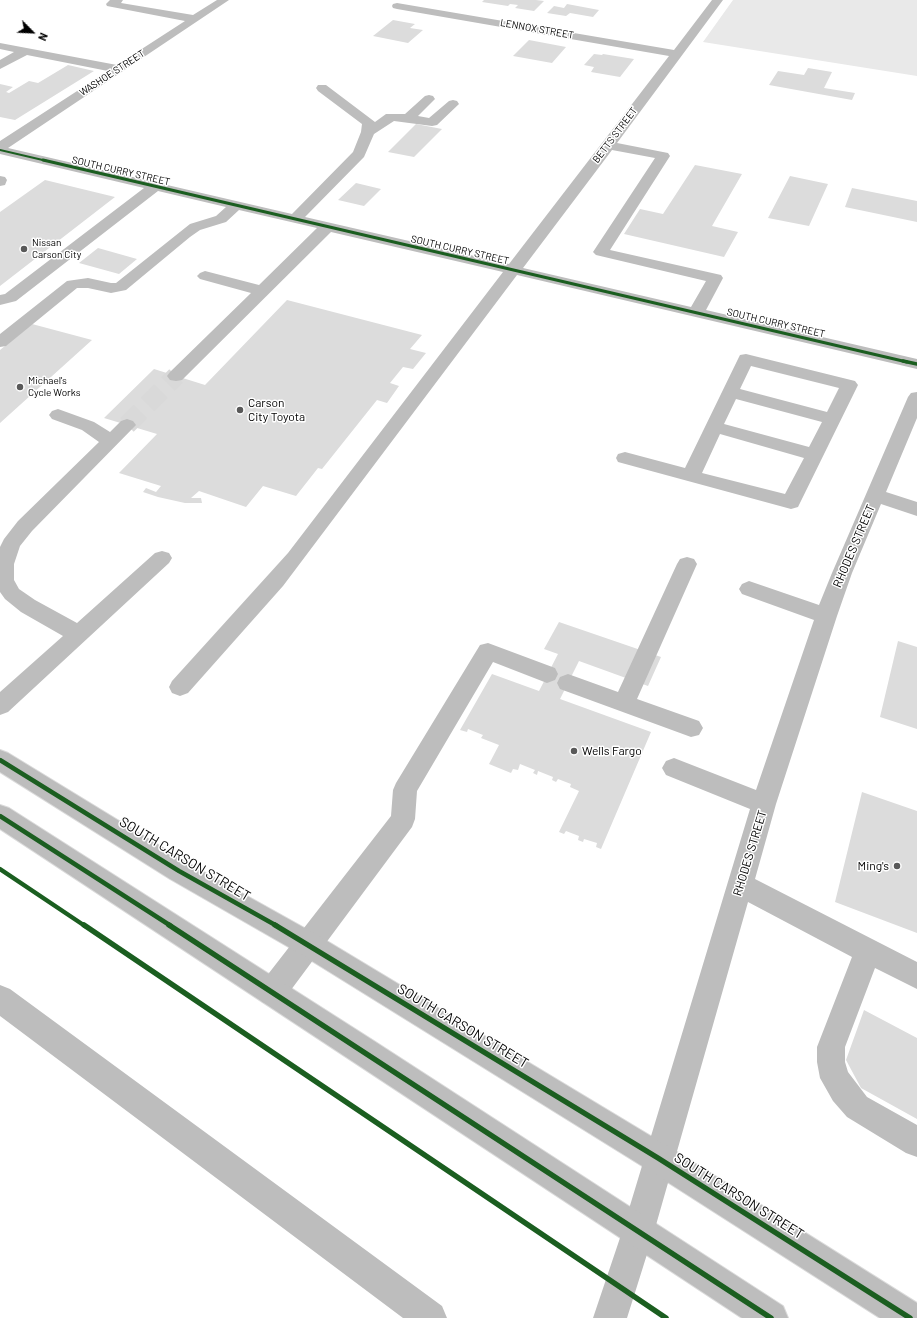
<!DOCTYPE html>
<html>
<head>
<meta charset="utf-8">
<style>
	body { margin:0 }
	#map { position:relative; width:917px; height:1318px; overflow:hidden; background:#fff; font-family:Barlow,sans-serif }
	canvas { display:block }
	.north { position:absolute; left:12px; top:12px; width:40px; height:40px; -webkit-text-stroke:3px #fff; paint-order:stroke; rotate:114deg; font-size:11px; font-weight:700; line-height:16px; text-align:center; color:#000 }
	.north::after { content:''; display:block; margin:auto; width:14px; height:18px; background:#000; clip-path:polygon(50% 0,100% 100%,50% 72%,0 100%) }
</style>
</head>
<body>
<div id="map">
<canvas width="917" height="1318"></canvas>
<div class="north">N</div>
</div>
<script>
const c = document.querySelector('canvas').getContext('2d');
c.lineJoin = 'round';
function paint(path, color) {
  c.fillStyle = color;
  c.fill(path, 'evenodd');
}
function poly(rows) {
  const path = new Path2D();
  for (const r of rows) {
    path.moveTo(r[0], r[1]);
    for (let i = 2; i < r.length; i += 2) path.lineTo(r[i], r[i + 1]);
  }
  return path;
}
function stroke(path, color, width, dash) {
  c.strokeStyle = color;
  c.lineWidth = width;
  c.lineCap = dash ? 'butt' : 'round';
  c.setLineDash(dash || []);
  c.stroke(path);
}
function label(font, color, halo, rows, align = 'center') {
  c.font = font + ' Barlow,sans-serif';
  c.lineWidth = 3;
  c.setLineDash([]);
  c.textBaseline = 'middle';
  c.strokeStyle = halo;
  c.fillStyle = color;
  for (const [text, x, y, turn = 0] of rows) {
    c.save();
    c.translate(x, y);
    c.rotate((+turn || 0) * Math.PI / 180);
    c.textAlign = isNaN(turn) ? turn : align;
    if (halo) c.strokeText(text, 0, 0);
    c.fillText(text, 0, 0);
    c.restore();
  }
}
paint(poly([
	[733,0,917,0,917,76,703,42]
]), '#e9e9e9');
paint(poly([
	[484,0,536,0,544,1,534,11,515,8,518,5,510,4,508,6,482,2],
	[567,4,599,10,593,17,570,13,566,16,547,13,554,6,564,8],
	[393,20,415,24,410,28,423,30,408,43,373,36],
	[529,40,566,47,552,63,513,56],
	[594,54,602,55,603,54,634,59,620,77,591,72,594,67,584,65],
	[68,65,94,71,15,120,0,117,0,84,13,87,6,92,9,93,29,81,38,83],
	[808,68,832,72,824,88,855,93,852,100,769,85,778,71,804,75],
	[416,124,442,129,414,157,388,152],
	[695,165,742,174,712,226,738,232,724,257,624,234,640,209,663,214],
	[790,176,828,184,809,226,768,218],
	[45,180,115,197,0,286,0,212],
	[356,183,381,189,364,206,338,200],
	[852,188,917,201,917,222,845,207],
	[98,248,137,259,119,274,79,263],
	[287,300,422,335,410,349,426,353,413,369,403,367,390,383,399,386,387,403,377,400,322,469,318,468,296,496,263,486,246,507,199,491,191,498,201,498,202,503,185,503,158,497,143,492,146,488,156,492,161,486,119,473,157,434,104,418,154,369,205,385],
	[32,324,92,340,0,423,0,350],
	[559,622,661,657,648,686,579,661,560,699,651,732,601,849,596,847,597,843,584,839,583,842,578,840,579,836,566,831,564,834,559,832,579,791,570,787,571,784,558,779,556,782,552,780,553,777,538,771,537,775,533,773,535,770,520,764,518,770,513,769,511,773,489,764,499,745,481,738,483,735,468,729,467,732,460,730,492,674,539,691,558,654,544,649],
	[898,641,917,647,917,729,880,717],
	[862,792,917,811,917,933,835,902],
	[864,1010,917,1038,917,1119,861,1088,846,1060]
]), '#dcdcdc');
stroke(poly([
	[127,425,176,376]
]), '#d9d9d9', 19, [19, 10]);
const major = poly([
	[0,750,8,753,188,863,317,935,669,1147,917,1303,917,1318,880,1318,647,1169,299,953,170,879,0,772,0,750],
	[0,805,9,808,374,1041,783,1306,788,1318,742,1318,0,829,0,805]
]);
stroke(major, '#dbdbdb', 2);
paint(poly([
	[110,0,123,0,121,3,193,15,217,0,229,0,8,148,292,214,353,152,361,132,362,124,318,91,316,88,318,85,326,85,375,122,386,114,405,114,425,96,429,95,433,96,435,99,418,116,429,118,449,101,453,100,457,101,459,104,437,125,432,126,394,121,374,134,364,157,305,217,509,264,669,56,397,9,393,8,392,6,393,4,397,3,674,50,712,0,723,0,617,143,668,153,670,156,610,250,721,275,723,278,706,310,917,359,917,369,517,275,283,586,188,693,180,696,172,693,169,687,172,681,288,553,503,272,331,232,182,380,176,381,170,380,167,376,170,372,251,293,200,279,197,276,200,273,205,271,259,285,317,228,239,210,226,222,200,230,190,237,126,290,111,293,88,288,77,288,6,346,0,347,0,334,67,281,88,278,111,283,116,283,190,224,216,216,226,207,158,191,16,301,0,305,0,295,5,294,144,188,0,154,0,141,108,71,27,55,0,69,0,60,14,52,0,49,0,43,117,65,185,21,107,6,106,4,110,0],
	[612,150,655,158,593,252,596,255,706,281,691,307,523,268,612,150],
	[0,176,5,177,7,180,5,185,0,186,0,176],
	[746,354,855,381,858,385,798,507,791,509,618,462,616,458,618,454,625,452,685,468,738,359,740,355,746,354],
	[751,366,839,388,827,412,740,389,751,366],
	[736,399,822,422,809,447,724,424,736,399],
	[720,434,804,458,785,494,702,473,720,434],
	[917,392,917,418,886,492,917,502,917,516,881,504,852,573,837,616,776,804,755,879,917,962,917,989,875,968,845,1047,845,1062,848,1072,867,1097,917,1125,917,1157,906,1153,847,1117,833,1101,820,1078,817,1062,817,1047,852,957,748,902,654,1232,627,1318,593,1318,622,1232,750,809,666,775,662,768,666,761,674,758,756,790,814,620,742,594,739,589,742,584,749,581,819,605,832,573,908,397,911,393,917,392],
	[58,409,94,422,110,432,121,421,127,419,133,421,136,425,32,531,20,546,14,564,14,580,19,589,35,600,77,623,155,553,162,551,169,553,172,558,169,563,8,712,0,715,0,692,63,636,21,612,5,599,0,592,0,547,4,539,18,521,99,442,82,430,52,419,49,415,52,411,58,409],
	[687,557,694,559,697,564,637,699,699,721,703,728,699,735,691,737,560,689,557,683,560,677,568,674,618,692,677,564,680,559,687,557],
	[488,643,555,668,558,674,555,680,547,683,493,662,417,791,415,819,412,827,282,1002,272,1005,262,1002,258,992,262,982,391,816,393,790,396,783,480,645,488,643],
	[0,985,10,989,442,1306,447,1318,403,1318,0,1016,0,985]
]), '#bdbdbd');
paint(major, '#bdbdbd');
stroke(poly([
	[0,150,47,161]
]), '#1b5e20', 2);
stroke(poly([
	[43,160,907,362]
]), '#1b5e20', 3);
stroke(poly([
	[903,361,917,364]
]), '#1b5e20', 3.5);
stroke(poly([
	[0,760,179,871,277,926],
	[0,816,171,926],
	[0,869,85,926]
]), '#1b5e20', 4.5);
stroke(poly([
	[84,925,666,1318],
	[169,925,771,1318],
	[275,925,658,1158,910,1318]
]), '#1b5e20', 5.5);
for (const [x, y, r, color] of [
	[24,249,4,"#595959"],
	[20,387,4,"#595959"],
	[240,410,4,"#595959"],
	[574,751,4,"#595959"],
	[897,866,4,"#595959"]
]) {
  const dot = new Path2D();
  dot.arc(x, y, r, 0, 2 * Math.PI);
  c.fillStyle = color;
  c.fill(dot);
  stroke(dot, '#fff', 1.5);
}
label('10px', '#000', '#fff', [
	["LENNOX STREET",537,29,10],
	["WASHOE STREET",112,73,-33],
	["BETTS STREET",615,135,-53],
	["SOUTH CURRY STREET",121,171,13],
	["SOUTH CURRY STREET",460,250,13],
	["SOUTH CURRY STREET",776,323,13]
]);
label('10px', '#000', '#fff', [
	["Nissan",32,243],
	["Carson City",32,255],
	["Michael's",28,381],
	["Cycle Works",28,393]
], 'left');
label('12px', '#000', '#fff', [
	["Carson",248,403],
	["City Toyota",248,417],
	["Wells Fargo",582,751],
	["Ming's",889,866,"right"]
], 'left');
label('12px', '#000', '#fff', [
	["RHODES STREET",854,546,-67],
	["RHODES STREET",750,853,-73]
]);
label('14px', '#000', '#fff', [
	["SOUTH CARSON STREET",185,859,31],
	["SOUTH CARSON STREET",463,1026,31],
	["SOUTH CARSON STREET",739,1196,32]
]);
</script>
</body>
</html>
